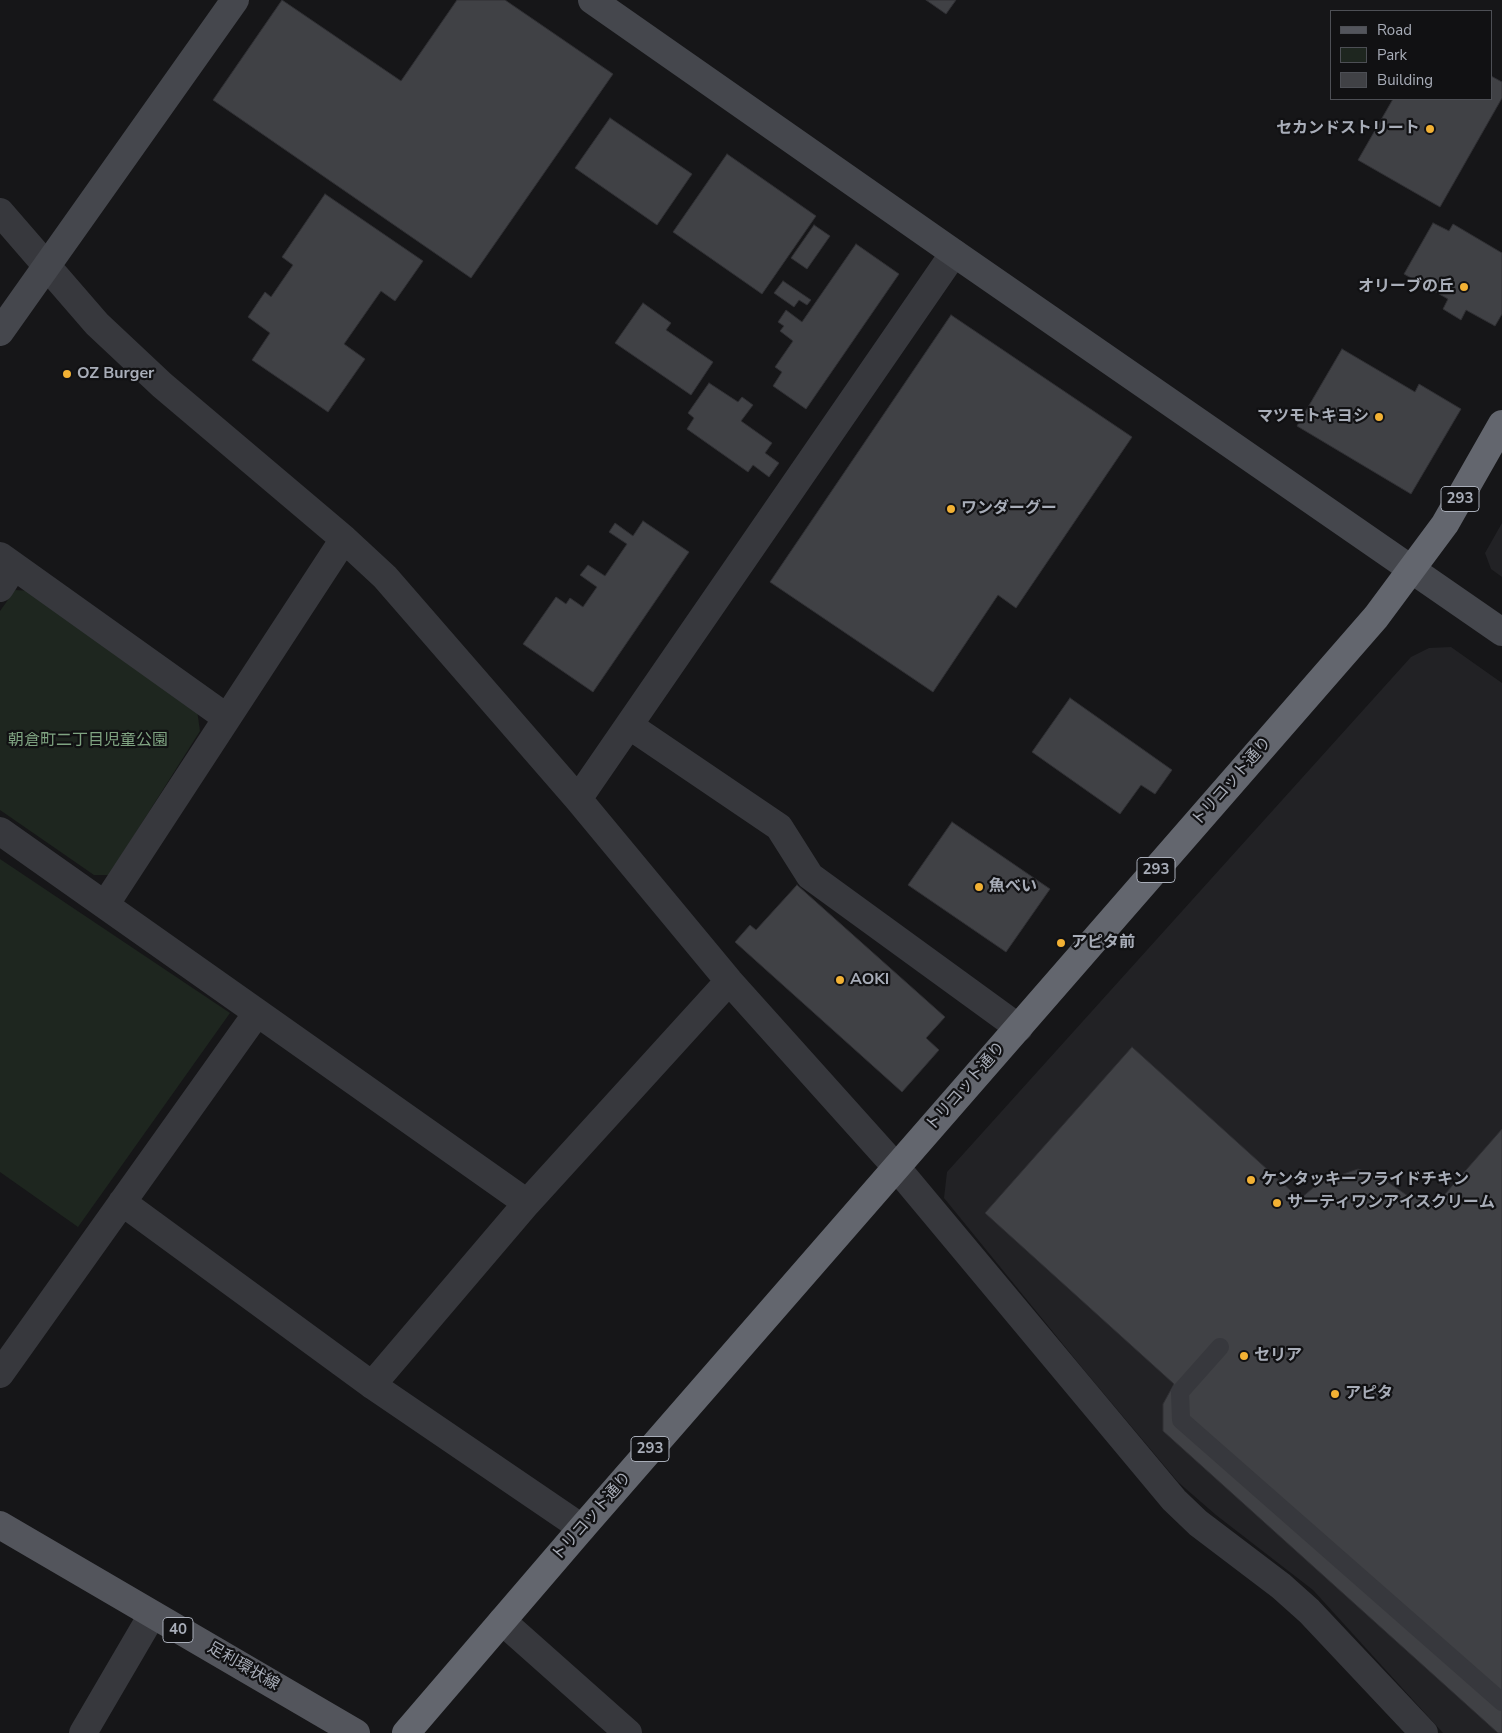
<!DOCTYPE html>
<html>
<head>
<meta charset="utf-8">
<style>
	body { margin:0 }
	#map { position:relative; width:1502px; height:1733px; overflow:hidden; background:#161618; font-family:"Nunito Sans",sans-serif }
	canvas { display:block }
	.legend { position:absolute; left:1330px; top:10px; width:162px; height:90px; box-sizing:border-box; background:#111113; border:1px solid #4d4f55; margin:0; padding:6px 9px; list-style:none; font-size:15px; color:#a8adb8 }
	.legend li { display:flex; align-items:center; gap:10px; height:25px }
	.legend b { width:25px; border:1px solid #4d4f55 }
</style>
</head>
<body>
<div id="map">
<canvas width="1502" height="1733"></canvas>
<ul class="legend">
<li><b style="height:6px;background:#53555c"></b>Road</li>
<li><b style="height:14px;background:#1e261f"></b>Park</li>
<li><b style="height:14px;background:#404145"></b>Building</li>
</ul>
</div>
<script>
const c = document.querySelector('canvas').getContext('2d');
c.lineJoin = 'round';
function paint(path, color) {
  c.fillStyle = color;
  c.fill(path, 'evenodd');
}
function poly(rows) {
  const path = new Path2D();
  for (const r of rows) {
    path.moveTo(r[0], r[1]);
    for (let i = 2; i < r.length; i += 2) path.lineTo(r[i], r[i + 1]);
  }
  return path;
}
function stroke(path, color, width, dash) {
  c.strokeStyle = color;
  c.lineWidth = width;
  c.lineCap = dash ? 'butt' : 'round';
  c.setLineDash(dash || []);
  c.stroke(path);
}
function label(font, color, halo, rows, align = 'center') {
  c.font = font + ' "Nunito Sans","Noto Sans JP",sans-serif';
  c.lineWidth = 4.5;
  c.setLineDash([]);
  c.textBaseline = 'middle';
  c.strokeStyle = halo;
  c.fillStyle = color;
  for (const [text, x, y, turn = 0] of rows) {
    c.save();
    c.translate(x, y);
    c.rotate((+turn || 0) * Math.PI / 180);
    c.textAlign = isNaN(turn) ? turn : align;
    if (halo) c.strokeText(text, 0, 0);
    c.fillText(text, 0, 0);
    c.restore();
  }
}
paint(poly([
	[1502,523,1502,577,1491,569,1485,553],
	[1451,647,1502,683,1502,1733,1443,1733,1313,1590,1216,1515,1178,1482,1084,1370,944,1198,947,1172,1411,657,1429,648]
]), '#222225');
paint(poly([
	[15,590,30,591,197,710,200,731,109,875,94,875,0,810,0,611],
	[0,859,230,1013,78,1227,0,1172]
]), '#1e261f');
const building = poly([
	[282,0,401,81,457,0,505,0,613,74,471,278,213,100,282,0],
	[926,0,956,0,946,14,926,0],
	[1491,76,1502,82,1502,98,1440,207,1358,160,1393,99,1491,99,1491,76],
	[610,118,692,174,657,225,575,168,610,118],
	[727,154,816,216,762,294,673,232,727,154],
	[325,194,423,261,395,301,381,291,344,344,365,359,328,412,252,360,270,333,248,317,265,292,271,297,293,265,282,257,325,194],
	[1433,223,1449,231,1453,224,1502,253,1502,314,1495,326,1466,310,1461,320,1443,309,1448,299,1404,274,1433,223],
	[814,225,830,236,807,269,791,258,814,225],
	[856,244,899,274,806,409,773,386,782,372,775,367,793,341,780,331,784,326,778,322,786,310,802,322,856,244],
	[783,281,811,300,807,305,799,300,794,307,774,293,783,281],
	[643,303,671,323,666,330,713,362,691,395,615,343,643,303],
	[951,315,1132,437,1016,608,998,595,933,692,770,582,951,315],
	[1342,349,1415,392,1419,384,1461,409,1411,494,1297,426,1342,349],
	[709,383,738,402,742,397,753,405,741,421,772,443,765,453,779,463,769,477,753,465,748,472,687,429,694,418,688,413,709,383],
	[643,521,689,552,593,692,523,644,556,597,566,604,570,598,583,607,597,587,580,575,588,565,605,576,627,544,609,532,615,523,633,536,643,521],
	[1070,698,1172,770,1155,794,1141,785,1120,814,1032,752,1070,698],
	[952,822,1050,889,1006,952,908,885,952,822],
	[797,885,945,1017,926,1038,939,1050,902,1092,735,942,750,925,756,930,797,885],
	[1132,1047,1300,1199,1320,1182,1358,1169,1382,1178,1408,1196,1438,1202,1502,1129,1502,1733,1498,1733,1163,1431,1163,1404,1174,1384,985,1213,1132,1047]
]);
paint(building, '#404145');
stroke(building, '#303034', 1);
stroke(poly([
	[1220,1347,1180,1392,1181,1420,1502,1702]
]), '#37383d', 18);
stroke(poly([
	[0,212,97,324,162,385,344,539,385,577,578,799,729,981,896,1167,1174,1500,1198,1523,1281,1586,1309,1611,1424,1733],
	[0,556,227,718],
	[0,588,14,566],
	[630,726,779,827,810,876,1019,1028],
	[578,799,954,253],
	[0,831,527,1203],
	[105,905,344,539],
	[122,1202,372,1385,582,1528],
	[0,1374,257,1013],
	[372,1385,527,1203,729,981],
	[502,1621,628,1733],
	[83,1733,152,1615]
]), '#37383d', 28);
stroke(poly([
	[592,0,954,253,1502,632],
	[0,332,235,0]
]), '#45474d', 28);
stroke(poly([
	[0,1525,356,1733]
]), '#53555c', 28);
stroke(poly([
	[406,1733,582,1528,1376,617,1445,524,1502,424]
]), '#63666e', 28);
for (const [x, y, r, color] of [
	[1430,129,5,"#f2b134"],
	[1464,287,5,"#f2b134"],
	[67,374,5,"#f2b134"],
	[1379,417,5,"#f2b134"],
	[951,509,5,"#f2b134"],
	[979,887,5,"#f2b134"],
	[1061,943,5,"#f2b134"],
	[840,980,5,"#f2b134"],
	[1251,1180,5,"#f2b134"],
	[1277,1203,5,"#f2b134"],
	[1244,1356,5,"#f2b134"],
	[1335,1394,5,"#f2b134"]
]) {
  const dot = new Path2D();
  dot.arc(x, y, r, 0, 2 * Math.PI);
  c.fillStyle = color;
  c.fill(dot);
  stroke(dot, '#111113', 2);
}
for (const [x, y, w] of [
	[1460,499,38],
	[1156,870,38],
	[650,1449,38],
	[178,1630,30]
]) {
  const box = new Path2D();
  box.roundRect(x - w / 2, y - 12.5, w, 25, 4);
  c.fillStyle = '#111113';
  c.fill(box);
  stroke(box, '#a8adb8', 1);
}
label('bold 15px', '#a8adb8', null, [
	["293",1460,499],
	["293",1156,870],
	["293",650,1449],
	["40",178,1630]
]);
label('bold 16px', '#a8adb8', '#111113', [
	["セカンドストリート",1420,129,"right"],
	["オリーブの丘",1454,287,"right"],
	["OZ Burger",77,374],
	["マツモトキヨシ",1369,417,"right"],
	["ワンダーグー",961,509],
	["魚べい",989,887],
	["アピタ前",1071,943],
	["AOKI",850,980],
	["ケンタッキーフライドチキン",1261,1180],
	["サーティワンアイスクリーム",1287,1203],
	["セリア",1254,1356],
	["アピタ",1345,1394]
], 'left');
label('16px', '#7fa381', '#111113', [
	["朝倉町二丁目児童公園",88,741]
]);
label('16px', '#a8adb8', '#111113', [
	["トリコット通り",1232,782,-49],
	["トリコット通り",966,1087,-49],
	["トリコット通り",592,1517,-49],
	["足利環状線",243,1667,30]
]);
</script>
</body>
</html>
